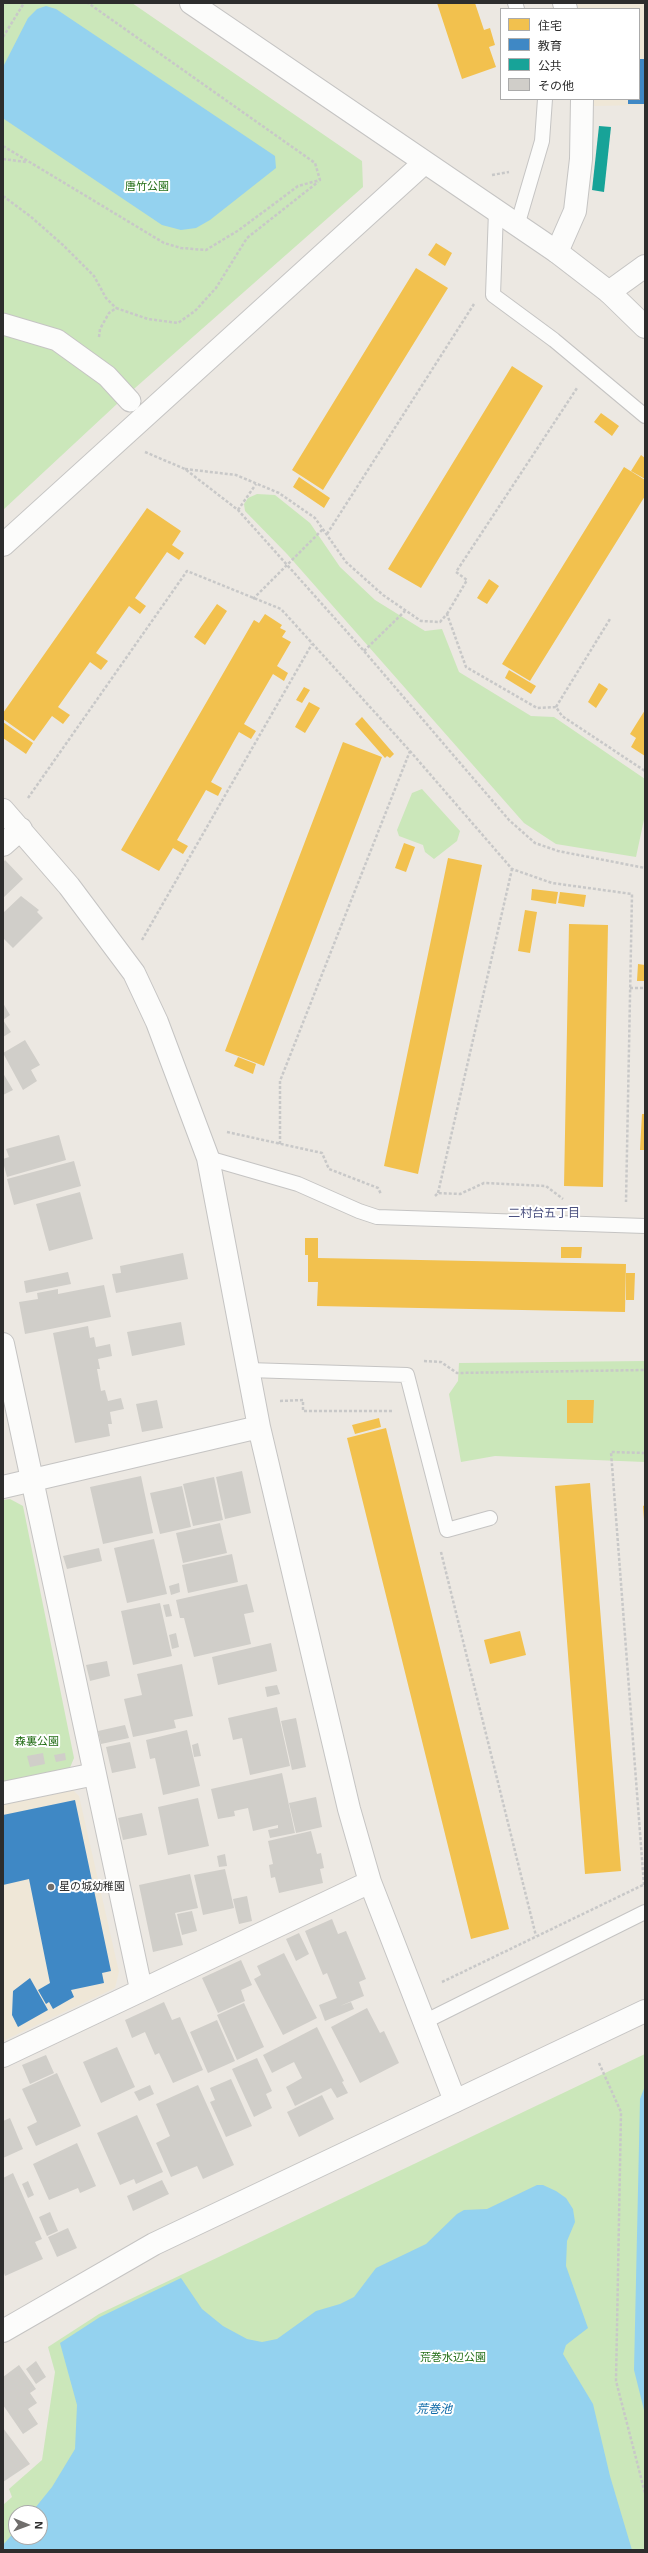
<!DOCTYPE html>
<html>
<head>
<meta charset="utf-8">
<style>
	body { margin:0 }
	#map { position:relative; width:648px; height:2553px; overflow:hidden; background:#ece8e2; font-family:Helvetica,"Noto Sans JP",sans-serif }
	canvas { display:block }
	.frame { position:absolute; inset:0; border:4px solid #2d2d2d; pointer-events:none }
	.legend { position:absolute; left:500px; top:8px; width:140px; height:92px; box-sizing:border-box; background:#fff; border:1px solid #ababab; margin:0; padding:5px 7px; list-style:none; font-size:12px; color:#2d2d2d }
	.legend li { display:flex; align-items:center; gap:8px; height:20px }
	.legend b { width:20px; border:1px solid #ababab }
	.north { position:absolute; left:8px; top:2505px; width:40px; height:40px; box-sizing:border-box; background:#fff; border:1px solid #ababab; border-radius:50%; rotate:91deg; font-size:11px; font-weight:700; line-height:16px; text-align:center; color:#2d2d2d }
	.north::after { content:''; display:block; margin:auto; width:14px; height:18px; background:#706e6c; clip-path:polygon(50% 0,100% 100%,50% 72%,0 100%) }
</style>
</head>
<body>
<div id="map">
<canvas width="648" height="2553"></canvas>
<div class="frame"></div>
<ul class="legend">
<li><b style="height:11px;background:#f2c14e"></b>住宅</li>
<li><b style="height:11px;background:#3f88c5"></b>教育</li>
<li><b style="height:11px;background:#17a398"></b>公共</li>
<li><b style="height:11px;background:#d0cec9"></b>その他</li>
</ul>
<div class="north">N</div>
</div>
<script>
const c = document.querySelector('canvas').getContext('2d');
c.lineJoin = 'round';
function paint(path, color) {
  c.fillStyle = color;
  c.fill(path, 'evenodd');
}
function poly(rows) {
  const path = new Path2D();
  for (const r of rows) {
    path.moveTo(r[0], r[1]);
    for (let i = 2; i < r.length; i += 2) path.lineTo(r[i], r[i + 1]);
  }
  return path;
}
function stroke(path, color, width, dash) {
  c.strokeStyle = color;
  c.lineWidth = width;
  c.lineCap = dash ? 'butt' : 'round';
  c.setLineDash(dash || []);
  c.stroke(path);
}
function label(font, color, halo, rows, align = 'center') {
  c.font = font + ' Helvetica,"Noto Sans JP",sans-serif';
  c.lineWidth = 4;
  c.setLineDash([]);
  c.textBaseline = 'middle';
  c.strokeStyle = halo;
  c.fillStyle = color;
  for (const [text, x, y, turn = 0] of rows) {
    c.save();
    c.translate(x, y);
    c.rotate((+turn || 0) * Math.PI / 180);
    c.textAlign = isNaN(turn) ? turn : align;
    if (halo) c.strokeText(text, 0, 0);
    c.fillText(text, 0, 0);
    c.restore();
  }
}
paint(poly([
	[577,3,645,3,645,105,593,106,593,99,639,99,639,9,578,9],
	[71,1788,79,1796,119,1972,115,1988,3,2041,3,1802]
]), '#efe7d7');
paint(poly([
	[3,3,132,3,362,161,363,187,118,403,3,510],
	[257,494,275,495,310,523,340,567,375,600,425,631,442,629,459,672,531,716,554,717,645,779,645,815,636,857,556,844,524,823,287,554,245,511,244,504,248,498],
	[422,789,460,831,457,841,434,859,425,852,423,845,399,836,397,830,412,793],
	[645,1361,645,1462,495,1456,461,1462,449,1394,458,1381,459,1363],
	[10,1499,23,1506,74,1758,69,1770,3,1784,3,1500],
	[645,2054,645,2550,3,2550,3,2505,12,2497,9,2489,42,2460,55,2372,48,2347,99,2314],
	[16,2513,40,2513,40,2537,16,2537]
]), '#cbe7ba');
paint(poly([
	[46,6,56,9,275,156,276,168,210,220,196,228,181,230,162,225,4,119,3,67,28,18,37,9],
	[645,2086,645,2414,634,2370,640,2099],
	[537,2185,543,2185,556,2191,566,2198,573,2209,575,2222,567,2241,566,2266,588,2328,566,2345,563,2354,593,2404,610,2476,632,2550,3,2550,3,2545,16,2530,16,2537,40,2537,40,2513,31,2513,52,2487,75,2449,77,2405,60,2343,100,2317,181,2278,202,2309,223,2326,247,2339,262,2342,277,2339,316,2311,340,2304,354,2297,376,2268,426,2244,457,2214,464,2210,487,2209]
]), '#94d2ef');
paint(poly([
	[437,3,475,3,484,30,490,28,495,45,489,47,496,67,462,79],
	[436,243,452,253,445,266,428,255],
	[416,268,448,288,323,490,292,470],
	[512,366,543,386,421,588,388,569],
	[601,413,619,426,612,436,594,422],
	[641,455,645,458,645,479,631,471],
	[624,467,645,480,645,496,530,681,502,664],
	[299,477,330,498,324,508,293,487],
	[147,508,181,531,172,545,184,553,179,560,167,552,135,598,146,606,140,614,129,606,96,653,108,661,101,670,90,662,58,707,70,715,63,724,52,716,34,741,3,719,3,713],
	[489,579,499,586,487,604,477,598],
	[217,604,227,611,205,645,194,637],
	[265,614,282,625,280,628,286,631,282,637,291,642,277,666,288,673,284,681,273,674,244,724,256,731,251,739,239,732,211,782,222,788,218,796,206,790,177,840,188,846,183,854,173,848,159,871,121,850,254,620,259,623],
	[509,670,536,686,531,694,505,678],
	[599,683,608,689,596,708,588,702],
	[304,687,310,690,302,703,296,700],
	[309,702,320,708,305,733,295,727],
	[645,710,645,756,631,747,636,738,630,734],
	[362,717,394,754,390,758,387,756,385,758,355,724],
	[3,722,33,743,26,754,3,738],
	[343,742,382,757,264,1066,225,1051],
	[404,843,415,847,406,872,395,868],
	[448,858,482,865,418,1174,384,1166],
	[532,889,558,892,556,904,531,900],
	[560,892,586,895,584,907,558,903],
	[525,910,537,912,530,953,518,951],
	[569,924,608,925,603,1187,564,1186],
	[638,964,645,965,645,981,637,981],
	[238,1057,256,1064,253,1074,234,1066],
	[642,1114,645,1114,645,1150,640,1150],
	[305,1238,318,1238,318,1258,626,1264,625,1312,317,1306,318,1282,308,1282,308,1255,305,1255],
	[561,1247,582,1247,581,1258,561,1258],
	[626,1273,635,1273,634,1300,626,1300],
	[567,1400,594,1400,593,1423,567,1423],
	[379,1418,381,1427,355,1434,352,1425],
	[386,1428,509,1929,471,1939,347,1438],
	[590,1483,621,1871,585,1874,555,1486],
	[645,1505,645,1520,644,1520,643,1506],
	[520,1631,526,1655,490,1664,484,1640]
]), '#f2c14e');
paint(poly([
	[639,59,645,59,645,104,628,104,628,99,639,99],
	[75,1800,111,1971,102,1973,104,1983,71,1990,74,1997,53,2009,49,2002,46,2004,38,1990,50,1983,29,1879,3,1885,3,1815],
	[30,1978,48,2010,18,2027,12,2015,13,1991]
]), '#3f88c5');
paint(poly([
	[599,126,611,127,604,192,592,190]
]), '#17a398');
paint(poly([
	[5,860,23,879,3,898,3,863],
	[21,896,39,910,37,912,43,918,13,948,3,938,3,913],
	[3,1003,10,1015,3,1020,11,1032,3,1037],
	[25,1040,40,1065,31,1070,37,1081,23,1090,3,1053],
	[3,1073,13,1090,3,1095],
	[59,1135,66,1160,7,1177,3,1162,3,1159,9,1157,6,1149],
	[74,1161,81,1186,14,1205,7,1179],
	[80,1192,93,1239,49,1251,36,1204],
	[183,1253,188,1279,116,1293,112,1274,121,1273,120,1266],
	[68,1272,71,1284,26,1293,24,1281],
	[104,1285,111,1317,25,1334,19,1302,38,1299,37,1293,58,1289,58,1294],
	[181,1322,185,1345,132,1356,127,1332],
	[88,1326,90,1338,94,1337,96,1347,110,1344,112,1356,98,1359,100,1369,97,1369,101,1391,105,1390,108,1401,121,1398,124,1409,110,1412,112,1424,108,1424,110,1436,75,1443,53,1333],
	[157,1400,163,1428,142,1432,136,1404],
	[242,1471,251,1513,225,1519,216,1477],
	[141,1476,153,1533,103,1544,90,1487],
	[214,1477,223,1520,193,1526,183,1484],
	[182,1486,191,1527,160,1534,150,1493],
	[220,1523,227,1553,183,1563,176,1533],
	[154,1539,167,1594,127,1603,114,1548],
	[99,1548,102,1561,67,1569,63,1556],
	[232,1554,238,1582,188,1593,182,1565],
	[179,1583,180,1592,171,1595,169,1586],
	[247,1584,254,1612,244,1614,251,1644,194,1657,184,1618,180,1618,176,1600],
	[160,1603,172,1656,133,1665,121,1611],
	[169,1604,172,1616,166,1617,163,1605],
	[176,1633,179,1647,172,1649,169,1635],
	[271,1643,277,1671,218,1685,212,1657],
	[107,1661,110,1676,90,1681,86,1665],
	[182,1664,193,1716,174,1720,176,1728,133,1737,124,1699,142,1695,137,1674],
	[277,1685,280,1694,267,1697,265,1687],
	[277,1707,290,1766,250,1775,242,1738,233,1740,228,1718],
	[296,1718,306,1767,292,1770,281,1721],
	[125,1725,129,1738,101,1744,98,1731],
	[187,1730,200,1786,163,1795,155,1758,150,1759,146,1740],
	[130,1742,136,1768,112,1773,106,1747],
	[198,1743,201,1756,194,1757,192,1745],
	[43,1753,45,1764,30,1767,27,1756],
	[65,1753,66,1760,56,1762,54,1755],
	[282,1773,295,1833,270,1838,268,1830,278,1828,278,1825,253,1831,248,1808,234,1811,235,1816,218,1819,211,1789],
	[316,1797,322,1827,296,1833,289,1803],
	[198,1798,209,1846,168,1855,158,1807],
	[142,1813,147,1835,123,1840,118,1818],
	[311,1831,317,1854,321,1853,324,1868,320,1869,323,1883,279,1893,275,1877,271,1878,269,1865,273,1864,268,1841],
	[225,1854,227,1866,219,1867,217,1856],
	[225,1869,234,1908,203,1915,194,1875],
	[190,1874,198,1908,175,1913,183,1945,153,1952,139,1885],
	[247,1896,252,1921,239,1924,233,1899],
	[192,1911,197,1931,182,1935,177,1914],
	[332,1919,338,1934,346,1931,366,1979,359,1982,364,1996,340,2006,351,2002,354,2009,325,2021,319,2005,337,1998,327,1973,323,1975,305,1931],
	[299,1933,309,1954,296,1961,286,1939],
	[284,1953,317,2018,283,2035,254,1979,261,1975,257,1966],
	[241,1960,252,1985,241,1990,245,2001,218,2013,202,1978],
	[164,2002,172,2020,180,2017,203,2070,173,2083,159,2053,155,2055,145,2032,132,2038,125,2020],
	[244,2003,264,2047,237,2060,217,2015],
	[367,2008,380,2033,384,2031,399,2063,360,2083,331,2027],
	[217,2020,235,2061,208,2073,190,2032],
	[317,2027,344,2081,342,2082,348,2093,337,2098,331,2088,295,2106,286,2087,302,2078,294,2062,272,2073,263,2055],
	[117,2047,135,2087,101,2103,83,2062],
	[46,2055,54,2073,30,2084,22,2065],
	[257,2058,272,2091,266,2094,272,2108,254,2117,232,2069],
	[57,2073,81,2126,36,2146,27,2127,37,2122,22,2089],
	[231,2079,252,2126,226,2137,210,2102,215,2100,210,2088],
	[150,2085,154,2094,139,2101,134,2092],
	[198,2085,234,2165,203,2179,197,2166,171,2177,156,2143,170,2136,156,2104],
	[322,2095,334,2119,299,2137,287,2112],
	[137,2115,163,2172,136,2184,134,2179,120,2185,97,2133],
	[10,2118,23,2149,3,2158,3,2121],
	[77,2143,96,2186,80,2193,78,2188,49,2200,33,2164],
	[13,2173,42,2239,35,2242,43,2259,5,2276,3,2270,3,2178],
	[162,2180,169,2194,133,2211,127,2196],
	[28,2181,34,2195,28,2198,22,2184],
	[50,2212,58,2231,47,2236,39,2217],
	[68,2228,77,2248,57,2257,48,2237],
	[36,2361,46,2377,36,2384,26,2369],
	[19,2365,36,2389,30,2393,37,2403,28,2409,38,2424,23,2434,3,2405,3,2377],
	[3,2428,30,2464,3,2482]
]), '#d0cec9');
const service = poly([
	[515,3,517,9],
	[496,211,493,295,554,340,645,416],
	[517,226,542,141,545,99],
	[208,1158,298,1184,359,1211,377,1217,645,1226],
	[248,1370,407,1375,447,1530,490,1518],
	[424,2022,645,1912]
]);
const pedestrian = poly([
	[3,324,57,340,107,376,130,401]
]);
const minor = poly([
	[564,3,566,9],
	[557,252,575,211,581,159,582,99],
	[609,292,645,266],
	[3,810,69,886,134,973,157,1022,208,1158,259,1427,349,1809,370,1882,455,2101],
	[3,845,21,829],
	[3,1344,141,1989],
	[3,1487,259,1427],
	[3,1793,95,1774],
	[3,2056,370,1882]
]);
const tertiary = poly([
	[191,3,557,252,609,292,645,327],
	[3,545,424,163],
	[3,2331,154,2244,645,2011]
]);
stroke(service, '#c5c4c3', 16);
stroke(pedestrian, '#c5c4c3', 23);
stroke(minor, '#c5c4c3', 24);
stroke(tertiary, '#c5c4c3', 24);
stroke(poly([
	[3,37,24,3],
	[3,146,164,243,181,248,206,250,239,230,298,186,320,180,315,163,88,3],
	[3,159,26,162],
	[492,175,509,172],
	[3,196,30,216,63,245,94,276,106,298,116,308],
	[99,337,100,329,109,313,116,308,148,319,178,323,195,311,216,288,247,238,318,182],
	[145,452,185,469,238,510,364,651,509,820,535,843,558,851,645,868],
	[185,469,236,475,279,493,315,518,346,562,383,595,421,621,440,622,447,614,466,667,537,708,556,707,562,716,645,771],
	[238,510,256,484],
	[327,534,474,304],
	[253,599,323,529],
	[447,614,467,580,456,572,577,388],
	[364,651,405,611],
	[556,707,610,619],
	[28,798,187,571,281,609,410,751,512,869,552,883,632,894,626,1202],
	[142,940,312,644],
	[630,988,645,988],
	[227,1132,322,1153,329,1169,378,1188,381,1194],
	[280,1144,280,1081,410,751],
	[438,1193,512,869],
	[435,1196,438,1193,460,1194,484,1183,546,1186,563,1199],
	[424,1361,441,1362,457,1373,645,1370],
	[280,1401,303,1400,303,1411,393,1411],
	[441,1552,536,1936],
	[644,1885,611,1452,645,1453],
	[442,1982,645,1884],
	[599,2063,621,2112,616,2381,645,2493]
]), '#c8c8c8', 2.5, [3, 2]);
stroke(service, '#fcfcfb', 14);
stroke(pedestrian, '#fcfcfb', 21);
stroke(minor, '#fcfcfb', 22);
stroke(tertiary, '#fcfcfb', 22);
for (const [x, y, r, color] of [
	[51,1887,4,"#706e6c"]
]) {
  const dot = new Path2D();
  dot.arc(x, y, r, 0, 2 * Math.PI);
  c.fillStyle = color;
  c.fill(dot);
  stroke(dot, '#fff', 1.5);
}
label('11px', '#256f18', '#fff', [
	["唐竹公園",147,187],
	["森裏公園",37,1742],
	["荒巻水辺公園",453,2358]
]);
label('11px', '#2d2d2d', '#fff', [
	["星の城幼稚園",59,1887]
], 'left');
label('12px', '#4b5180', '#fff', [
	["二村台五丁目",544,1214]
]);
label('italic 12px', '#0867a6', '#fff', [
	["荒巻池",434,2410]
]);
</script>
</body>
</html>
